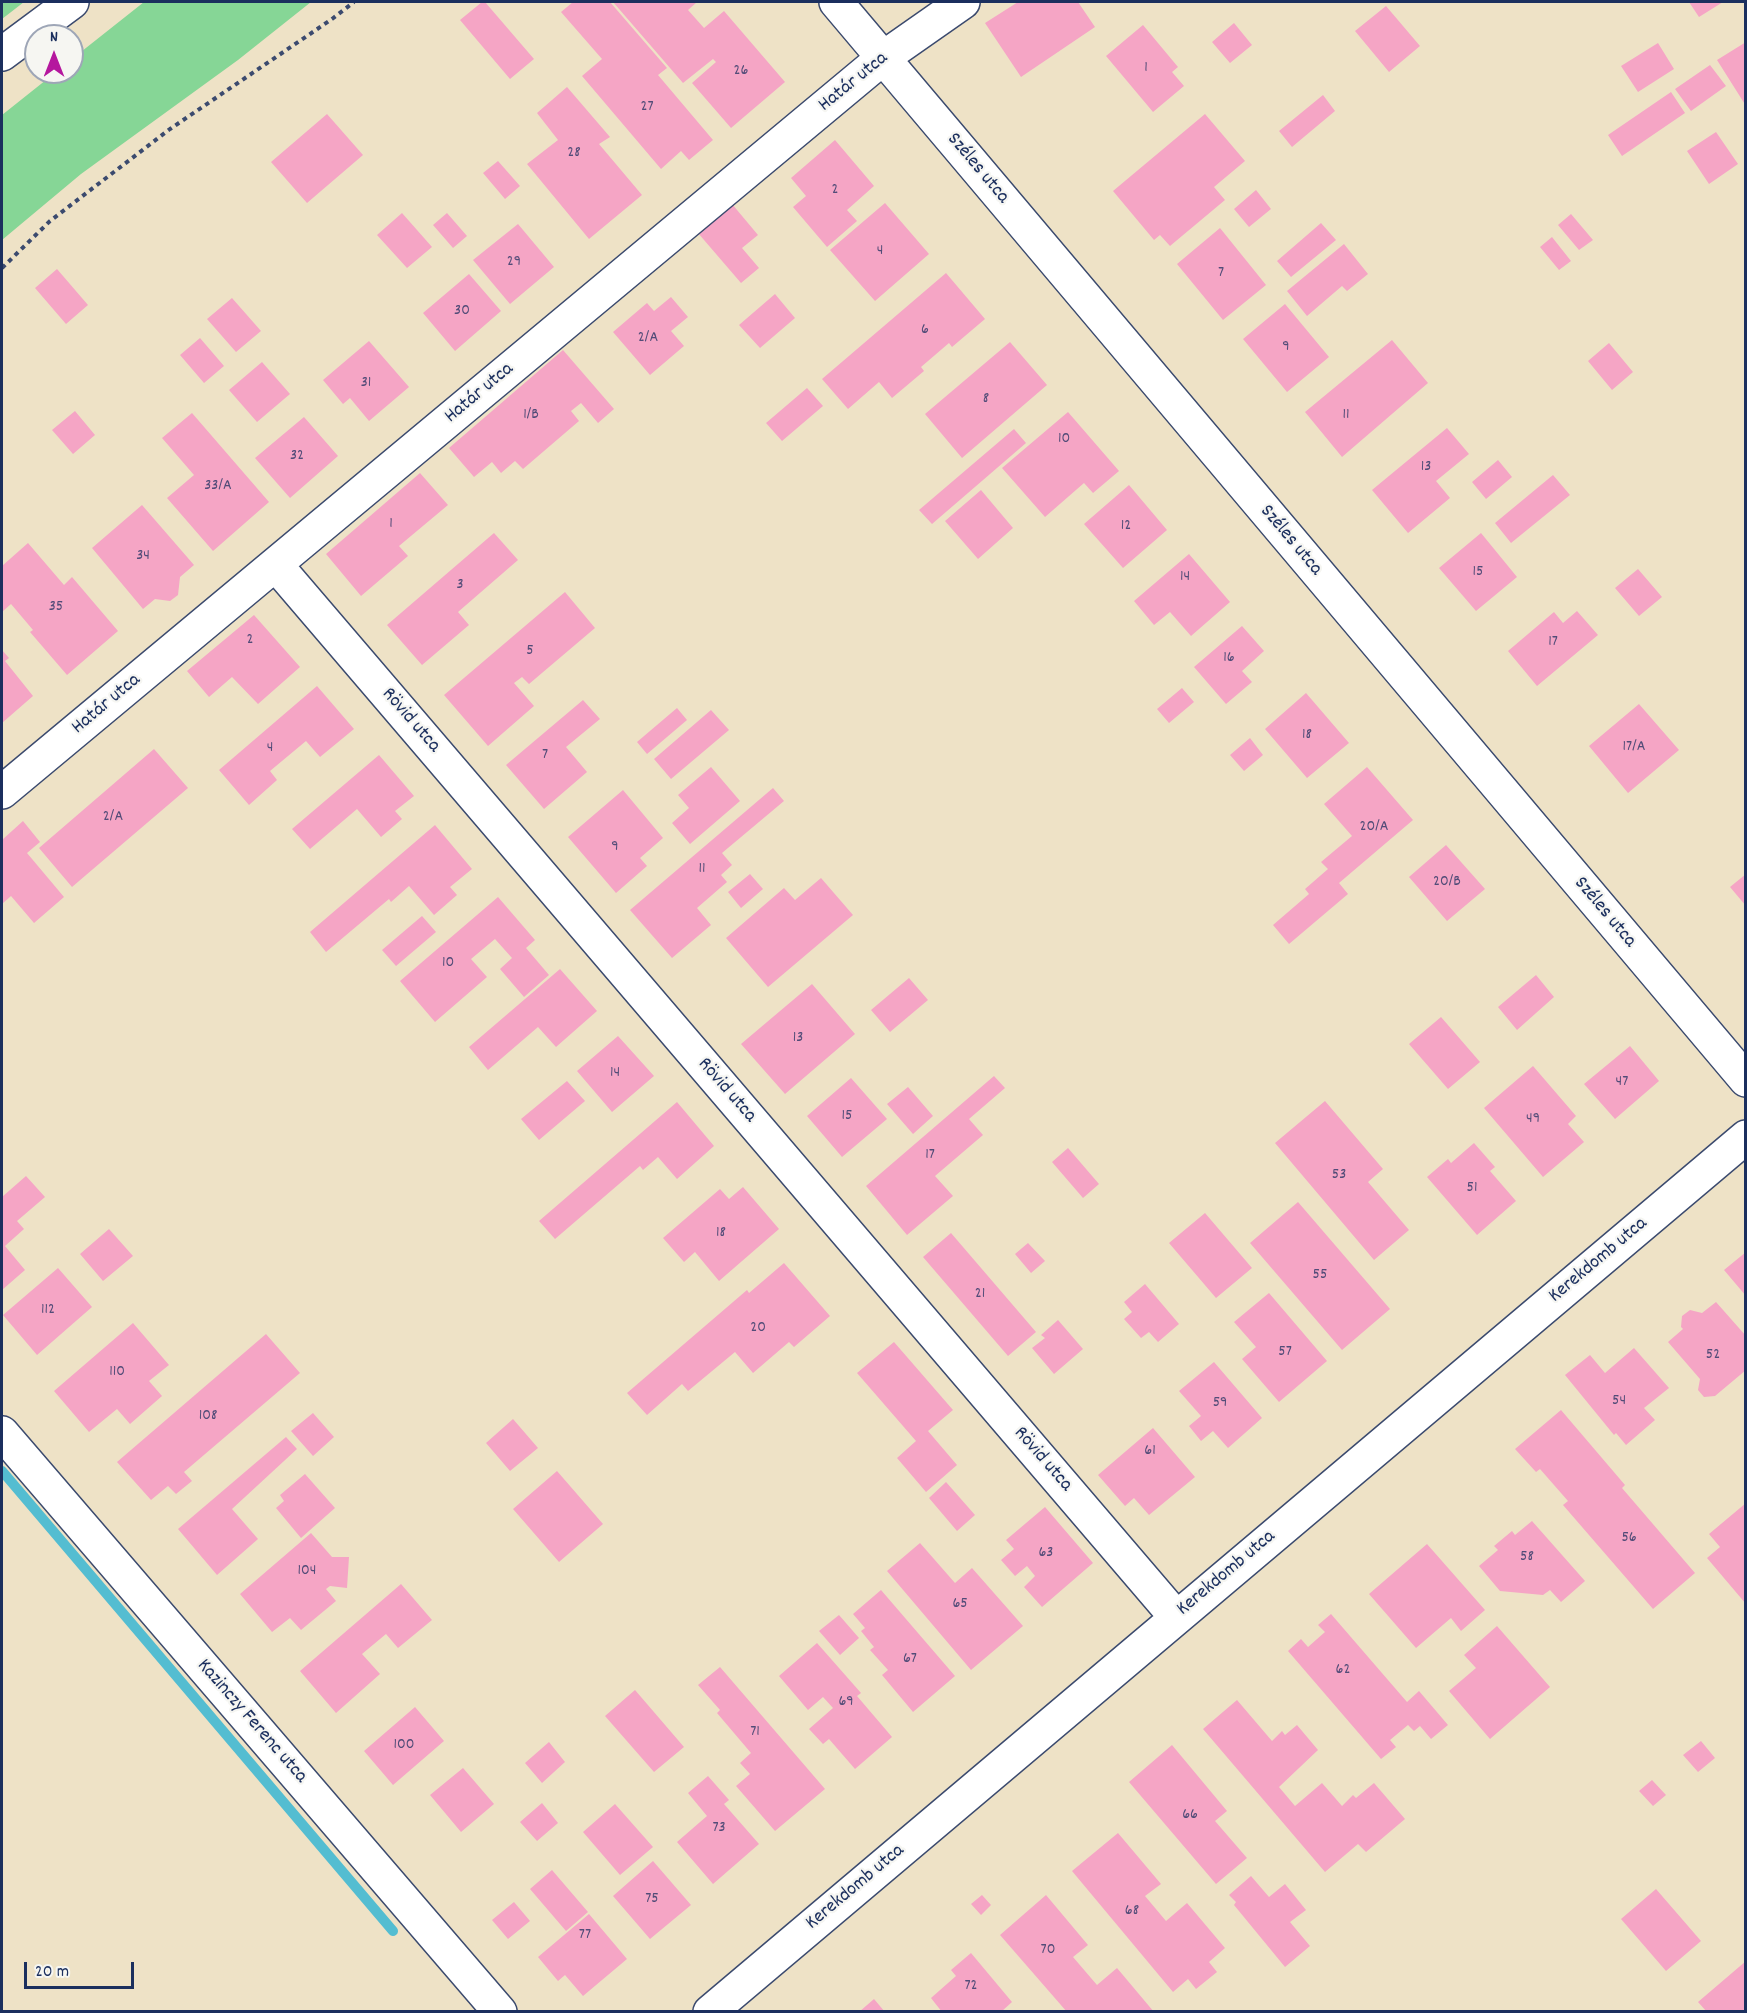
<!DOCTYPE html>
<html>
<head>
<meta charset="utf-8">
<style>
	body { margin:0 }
	#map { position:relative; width:1747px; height:2013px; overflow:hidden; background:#eee2c6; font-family:Dekko,sans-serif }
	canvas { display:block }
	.frame { position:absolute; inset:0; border:3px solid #1b2f5e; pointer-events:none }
	.north { position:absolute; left:24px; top:24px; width:60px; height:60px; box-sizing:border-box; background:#f6f6f2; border:2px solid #9ea6b7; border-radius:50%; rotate:0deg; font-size:16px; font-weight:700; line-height:24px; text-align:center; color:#1b2f5e }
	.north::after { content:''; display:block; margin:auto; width:21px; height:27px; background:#b5179e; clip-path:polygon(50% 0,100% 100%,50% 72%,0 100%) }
	.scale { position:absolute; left:24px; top:1962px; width:110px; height:27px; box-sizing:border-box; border:3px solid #1b2f5e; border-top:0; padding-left:8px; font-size:18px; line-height:21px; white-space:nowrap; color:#1b2f5e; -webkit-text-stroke:4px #f6f6f2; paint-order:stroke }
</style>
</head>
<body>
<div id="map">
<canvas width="1747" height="2013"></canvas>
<div class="frame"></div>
<div class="north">N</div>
<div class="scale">20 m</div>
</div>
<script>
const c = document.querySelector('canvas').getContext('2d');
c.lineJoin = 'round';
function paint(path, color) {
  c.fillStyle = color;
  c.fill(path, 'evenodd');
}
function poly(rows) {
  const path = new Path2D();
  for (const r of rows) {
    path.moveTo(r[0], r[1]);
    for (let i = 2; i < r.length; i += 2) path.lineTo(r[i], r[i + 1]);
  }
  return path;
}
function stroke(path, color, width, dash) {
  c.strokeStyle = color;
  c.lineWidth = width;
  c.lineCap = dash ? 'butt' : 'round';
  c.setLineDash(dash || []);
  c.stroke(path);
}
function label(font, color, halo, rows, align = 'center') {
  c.font = font + ' Dekko,sans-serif';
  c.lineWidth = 4.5;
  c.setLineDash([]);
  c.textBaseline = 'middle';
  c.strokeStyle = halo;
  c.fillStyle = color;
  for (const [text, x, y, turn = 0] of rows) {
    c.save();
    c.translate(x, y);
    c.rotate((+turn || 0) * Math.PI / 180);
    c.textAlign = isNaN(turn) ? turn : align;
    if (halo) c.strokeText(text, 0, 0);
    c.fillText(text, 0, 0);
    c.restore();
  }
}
paint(poly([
	[2,2,24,2,2,19],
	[144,2,311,2,238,60,81,174,2,240,2,115,56,72,72,72,72,59]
]), '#86d696');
stroke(poly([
	[2,1471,393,1931]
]), '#54bdd1', 10);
paint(poly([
	[482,2,485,2,534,59,510,79,460,20],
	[573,2,610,2,667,68,658,75,713,140,689,160,681,151,661,169,582,76,602,59,561,12],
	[613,2,697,2,688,10,704,28,724,11,785,82,731,128,692,83,716,62,713,59,683,83],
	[1018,2,1078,2,1095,27,1021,77,985,23],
	[1689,2,1723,2,1699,17],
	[1386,6,1420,46,1389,72,1355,31],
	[1234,23,1252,45,1230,63,1212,42],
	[1143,25,1178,67,1172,72,1184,86,1153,112,1106,56],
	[1746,42,1746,106,1717,60],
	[1658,43,1674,69,1638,92,1621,66],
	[1710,65,1726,86,1691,111,1675,89],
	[567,87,610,137,599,144,642,195,589,239,527,164,558,140,537,113],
	[1671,92,1685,113,1622,156,1608,135],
	[1323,95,1335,111,1292,147,1279,131],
	[327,114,363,155,307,203,271,162],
	[1205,114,1245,161,1214,187,1225,200,1170,246,1160,235,1154,240,1113,191],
	[1716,132,1738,164,1709,184,1687,151],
	[835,140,874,186,847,210,857,221,827,247,793,207,806,196,791,178],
	[498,161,520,186,505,199,483,173],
	[1256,190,1271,209,1249,227,1234,209],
	[885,203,929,254,875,301,830,250],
	[732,204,758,235,742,248,759,268,741,283,698,233],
	[402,213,432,247,407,268,377,235],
	[447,213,467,236,453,248,433,225],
	[1571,214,1593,240,1579,250,1558,225],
	[1321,223,1336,240,1291,277,1277,261],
	[518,224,554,267,510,304,473,260],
	[1220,228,1266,285,1223,320,1177,264],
	[1552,237,1571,261,1559,270,1540,247],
	[1344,244,1368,274,1347,291,1342,286,1307,316,1287,291],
	[57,269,88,305,66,324,35,288],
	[946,273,985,319,952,347,949,343,921,367,924,371,892,398,879,382,848,409,822,379],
	[469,274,501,311,455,351,423,313],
	[775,294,795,318,760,348,739,325],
	[671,297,688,317,671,331,684,346,650,375,613,332,647,303,654,311],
	[232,298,261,331,236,352,207,319],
	[1285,304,1329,357,1287,392,1243,339],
	[200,338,224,366,204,383,180,355],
	[1392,340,1428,383,1342,457,1305,412],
	[369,341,409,387,369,421,350,398,343,404,323,380],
	[1010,342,1047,385,962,458,925,414],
	[1609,343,1633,372,1612,390,1588,361],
	[563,350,614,409,598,423,581,403,571,411,579,421,523,469,515,461,501,473,492,462,474,477,449,448],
	[262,362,290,394,257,422,229,390],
	[807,388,823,406,782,441,766,423],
	[75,411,95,435,73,454,52,430],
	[1068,412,1119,471,1093,493,1084,483,1045,517,1002,468],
	[192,413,269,502,213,551,167,498,194,475,162,438],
	[304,417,338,456,290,498,255,458],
	[1447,428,1469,454,1436,481,1450,498,1408,533,1372,490],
	[1014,429,1026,443,932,524,919,510],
	[1498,460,1512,477,1486,499,1472,482],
	[420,473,448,505,399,546,408,556,361,596,326,554],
	[1553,475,1570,495,1511,543,1495,523],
	[1129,485,1167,530,1123,568,1084,524],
	[981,490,1013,528,978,559,945,521],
	[142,505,194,565,180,577,178,595,170,601,155,599,143,609,92,548],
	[494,533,518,560,458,612,469,625,422,665,387,625],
	[1481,533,1517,577,1476,611,1439,568],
	[28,543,64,585,72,577,118,631,67,675,30,632,33,630,11,604,2,612,2,566],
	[1189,554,1230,602,1191,636,1170,612,1154,625,1134,601],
	[1638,569,1662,597,1639,616,1615,588],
	[565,592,595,628,529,684,522,677,514,683,534,706,488,746,444,695],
	[1577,611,1598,635,1537,686,1508,651,1554,612,1563,623],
	[254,615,300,667,258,704,232,677,209,697,187,671],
	[1242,626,1264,651,1242,671,1252,682,1226,704,1194,667],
	[2,650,9,658,5,661,33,696,2,723],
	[317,686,354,729,320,757,306,741,270,771,277,780,249,805,219,770],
	[1182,688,1194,702,1169,723,1157,709],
	[1306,693,1349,743,1307,778,1265,729],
	[583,700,600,719,566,747,587,772,544,809,506,765],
	[1639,704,1679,750,1628,793,1589,746],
	[677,708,687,720,647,754,637,742],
	[711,710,729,730,671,779,654,759],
	[1250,738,1263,755,1244,771,1230,755],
	[154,749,188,788,72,887,39,848],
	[379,755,414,796,395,811,402,819,381,837,357,809,310,849,292,829],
	[711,767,740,801,690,844,672,823,689,808,678,795],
	[1367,767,1413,820,1339,883,1348,894,1289,944,1273,925,1309,894,1305,889,1328,869,1321,862,1352,836,1324,804],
	[773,788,784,801,722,853,732,865,721,875,727,882,697,908,711,925,672,958,630,910],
	[623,790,663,838,640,858,647,866,616,893,568,837],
	[23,821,40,842,27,853,64,897,34,923,11,896,2,904,2,840],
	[435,825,472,869,450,887,457,895,434,915,409,886,391,902,389,899,326,952,310,932],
	[1446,845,1485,889,1447,921,1409,877],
	[750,874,763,889,741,908,728,892],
	[1746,874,1746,906,1730,887],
	[821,878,853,915,768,987,726,938,784,888,795,900],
	[498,897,535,940,526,948,549,975,524,997,500,969,512,958,495,939,471,959,487,977,435,1022,400,981],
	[422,916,436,932,396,966,382,950],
	[560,969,597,1011,556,1047,538,1027,488,1070,469,1047],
	[1536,975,1554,997,1517,1030,1498,1007],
	[909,978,928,1000,890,1032,871,1010],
	[812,984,855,1034,785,1094,741,1044],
	[1441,1017,1480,1062,1448,1089,1409,1044],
	[618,1036,654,1076,612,1112,577,1071],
	[1630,1046,1659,1081,1615,1119,1584,1084],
	[1533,1066,1576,1116,1568,1124,1584,1142,1543,1177,1484,1108],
	[994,1076,1005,1088,969,1119,983,1135,935,1176,953,1196,907,1235,866,1186],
	[851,1078,887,1119,842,1157,807,1116],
	[567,1081,585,1101,539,1140,521,1119],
	[908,1087,933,1116,913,1134,887,1104],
	[1325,1101,1383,1169,1368,1182,1409,1230,1374,1260,1275,1143],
	[677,1102,714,1146,677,1179,658,1157,643,1170,640,1166,555,1239,539,1221],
	[1474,1143,1495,1167,1490,1171,1516,1201,1477,1235,1427,1177,1448,1159,1451,1163],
	[1068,1148,1099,1184,1083,1198,1052,1162],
	[26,1176,45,1197,17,1221,24,1229,5,1246,25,1270,2,1290,2,1197],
	[743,1187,779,1229,719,1281,695,1252,684,1262,663,1238,720,1189,729,1199],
	[1298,1202,1390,1309,1342,1350,1250,1243],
	[1205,1213,1252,1268,1216,1298,1169,1243],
	[109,1229,133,1256,103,1281,80,1254],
	[951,1233,1036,1332,1008,1356,923,1257],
	[1028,1243,1045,1261,1031,1273,1015,1254],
	[1746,1252,1746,1296,1724,1270],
	[784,1263,830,1316,794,1347,789,1342,753,1373,735,1352,688,1391,682,1384,647,1415,627,1393,747,1290,749,1293],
	[58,1268,92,1307,37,1355,3,1315],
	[1145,1284,1179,1324,1158,1342,1149,1332,1141,1338,1124,1319,1132,1312,1124,1302],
	[1269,1293,1327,1361,1279,1402,1242,1359,1256,1347,1234,1322],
	[1716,1302,1746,1336,1746,1370,1715,1396,1704,1397,1698,1390,1700,1379,1668,1342,1683,1329,1681,1327,1682,1316,1690,1310,1702,1313],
	[1058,1320,1083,1349,1054,1374,1032,1348,1045,1338,1041,1335],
	[133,1323,169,1365,149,1381,162,1396,130,1424,117,1409,89,1432,54,1391],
	[266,1334,300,1373,184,1472,192,1481,176,1494,168,1486,151,1500,117,1462],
	[894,1342,953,1410,928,1431,957,1465,926,1492,897,1458,916,1441,857,1373],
	[1634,1348,1669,1388,1644,1408,1655,1420,1626,1445,1616,1433,1614,1435,1565,1375,1590,1355,1605,1373],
	[1214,1362,1262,1418,1228,1448,1213,1431,1201,1441,1189,1426,1201,1416,1179,1391],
	[1561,1410,1625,1485,1622,1488,1695,1573,1653,1609,1563,1505,1568,1501,1540,1469,1536,1472,1515,1449],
	[313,1413,334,1437,313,1456,291,1431],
	[513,1419,538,1448,510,1471,486,1443],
	[1153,1428,1195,1477,1149,1515,1134,1498,1125,1506,1098,1475],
	[286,1437,297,1449,232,1509,258,1539,217,1575,178,1529],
	[557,1471,603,1524,559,1562,513,1509],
	[305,1474,335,1508,301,1538,276,1508,284,1501,280,1495],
	[946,1482,975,1515,957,1531,929,1498],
	[1746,1503,1746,1604,1707,1558,1720,1547,1709,1534],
	[1045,1507,1093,1563,1042,1607,1024,1587,1035,1576,1027,1566,1015,1576,1001,1560,1014,1549,1006,1540],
	[1532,1521,1585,1581,1561,1602,1550,1590,1543,1595,1500,1591,1479,1566,1498,1550,1494,1546,1512,1531,1515,1535],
	[311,1533,332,1557,349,1557,347,1588,330,1586,326,1589,336,1601,301,1630,290,1618,272,1632,240,1594],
	[920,1543,955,1583,972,1568,1023,1626,971,1670,887,1571],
	[1427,1544,1485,1610,1461,1631,1451,1618,1416,1648,1369,1594],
	[401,1584,432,1620,398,1648,386,1634,362,1654,380,1674,336,1713,300,1671],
	[881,1590,955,1676,913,1712,882,1675,888,1670,870,1650,874,1647,861,1631,865,1628,853,1614],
	[1331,1614,1407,1702,1419,1691,1448,1725,1431,1739,1420,1726,1414,1731,1408,1725,1390,1740,1396,1747,1381,1759,1288,1651,1301,1639,1308,1647,1325,1632,1318,1625],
	[839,1615,859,1638,840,1655,819,1631],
	[1497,1626,1550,1687,1490,1739,1449,1691,1476,1668,1464,1655],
	[817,1643,861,1693,857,1696,892,1737,855,1769,829,1739,823,1744,809,1729,833,1708,823,1697,808,1710,779,1676],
	[720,1667,825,1789,775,1831,736,1786,750,1774,740,1763,751,1753,717,1713,720,1710,698,1685],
	[635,1690,684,1747,654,1772,605,1716],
	[1237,1700,1272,1741,1282,1731,1285,1735,1297,1725,1318,1750,1279,1787,1295,1806,1322,1783,1342,1806,1353,1795,1356,1798,1374,1783,1405,1819,1366,1852,1358,1844,1325,1872,1203,1729],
	[415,1707,444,1741,393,1785,364,1751],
	[1701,1741,1715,1758,1698,1772,1683,1755],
	[549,1742,565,1762,542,1783,525,1763],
	[1172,1745,1227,1811,1215,1821,1247,1858,1216,1884,1129,1782],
	[463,1768,494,1804,461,1832,430,1795],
	[708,1776,729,1800,724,1804,759,1844,713,1884,677,1842,707,1816,688,1793],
	[1652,1780,1666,1795,1653,1806,1639,1791],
	[542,1803,558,1823,537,1841,520,1822],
	[615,1804,653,1847,620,1875,583,1832],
	[1118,1833,1161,1884,1145,1896,1166,1921,1187,1903,1225,1948,1209,1962,1217,1972,1196,1989,1188,1979,1173,1992,1072,1871],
	[653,1861,691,1905,650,1939,613,1896],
	[552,1870,588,1912,566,1931,530,1889],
	[1251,1876,1269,1897,1285,1884,1306,1910,1290,1922,1310,1946,1285,1967,1234,1905,1236,1902,1229,1895],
	[1656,1889,1701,1941,1666,1971,1621,1919],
	[982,1895,991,1905,981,1915,971,1904],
	[1046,1895,1088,1945,1073,1957,1097,1985,1117,1968,1154,2012,1067,2012,1000,1935],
	[514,1902,530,1921,508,1939,492,1920],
	[589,1914,627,1959,583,1996,565,1975,558,1981,538,1957],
	[971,1953,1012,2002,1001,2012,942,2012,931,1998,956,1976,951,1970],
	[1746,1961,1746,2012,1707,2012,1698,2002],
	[874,1999,885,2012,859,2012]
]), '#f5a5c5');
const minor = poly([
	[836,2,1746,1080],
	[2,54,72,2],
	[276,565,1176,1617],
	[2,792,883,58,963,2],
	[710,2012,1746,1137]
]);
const tertiary = poly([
	[2,1433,500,2012]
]);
stroke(minor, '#3b4a6e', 36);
stroke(tertiary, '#3b4a6e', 36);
stroke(poly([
	[2,268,50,221,170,129,332,19,354,2]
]), '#3b4a6e', 4, [4.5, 4.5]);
stroke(minor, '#fff', 33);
stroke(tertiary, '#fff', 33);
label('16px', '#524c78', null, [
	["1",1146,69],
	["26",741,72],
	["27",647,108],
	["28",574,154],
	["2",835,191],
	["4",880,252],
	["29",514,263],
	["7",1221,274],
	["30",462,312],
	["6",925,331],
	["2/A",648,339],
	["9",1286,348],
	["31",366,384],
	["8",986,400],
	["1/B",531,416],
	["11",1346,416],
	["10",1064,440],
	["32",297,457],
	["13",1426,468],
	["33/A",218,487],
	["1",391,525],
	["12",1126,527],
	["34",143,557],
	["15",1478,573],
	["14",1185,578],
	["3",460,586],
	["35",56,608],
	["2",250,641],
	["17",1553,643],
	["5",530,652],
	["16",1229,659],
	["18",1307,736],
	["17/A",1634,748],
	["4",270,749],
	["7",545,756],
	["2/A",113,818],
	["20/A",1374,828],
	["9",615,848],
	["11",702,870],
	["20/B",1447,883],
	["10",448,964],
	["13",798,1039],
	["14",615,1074],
	["47",1622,1083],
	["15",847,1117],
	["49",1533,1120],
	["17",930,1156],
	["53",1339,1176],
	["51",1472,1189],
	["18",721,1234],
	["55",1320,1276],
	["21",980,1295],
	["112",48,1311],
	["20",758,1329],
	["57",1285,1353],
	["52",1713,1356],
	["110",117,1373],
	["54",1619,1402],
	["59",1220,1404],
	["108",208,1417],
	["61",1150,1452],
	["56",1629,1539],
	["63",1046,1554],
	["58",1527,1558],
	["104",307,1572],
	["65",960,1605],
	["67",910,1660],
	["62",1343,1671],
	["69",846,1703],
	["71",755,1733],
	["100",404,1746],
	["66",1190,1816],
	["73",719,1829],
	["75",652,1900],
	["68",1132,1912],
	["77",585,1936],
	["70",1048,1951],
	["72",971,1987]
]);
label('20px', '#1b2f5e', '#f6f6f2', [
	["Határ utca",854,83,-39],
	["Széles utca",977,169,50],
	["Határ utca",480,394,-40],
	["Széles utca",1290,541,50],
	["Határ utca",107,705,-40],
	["Rövid utca",410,721,49],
	["Széles utca",1604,913,50],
	["Rövid utca",726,1091,49],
	["Kerekdomb utca",1599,1261,-40],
	["Rövid utca",1042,1460,49],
	["Kerekdomb utca",1227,1574,-40],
	["Kazinczy Ferenc utca",251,1722,49],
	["Kerekdomb utca",856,1888,-40]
]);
</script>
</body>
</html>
